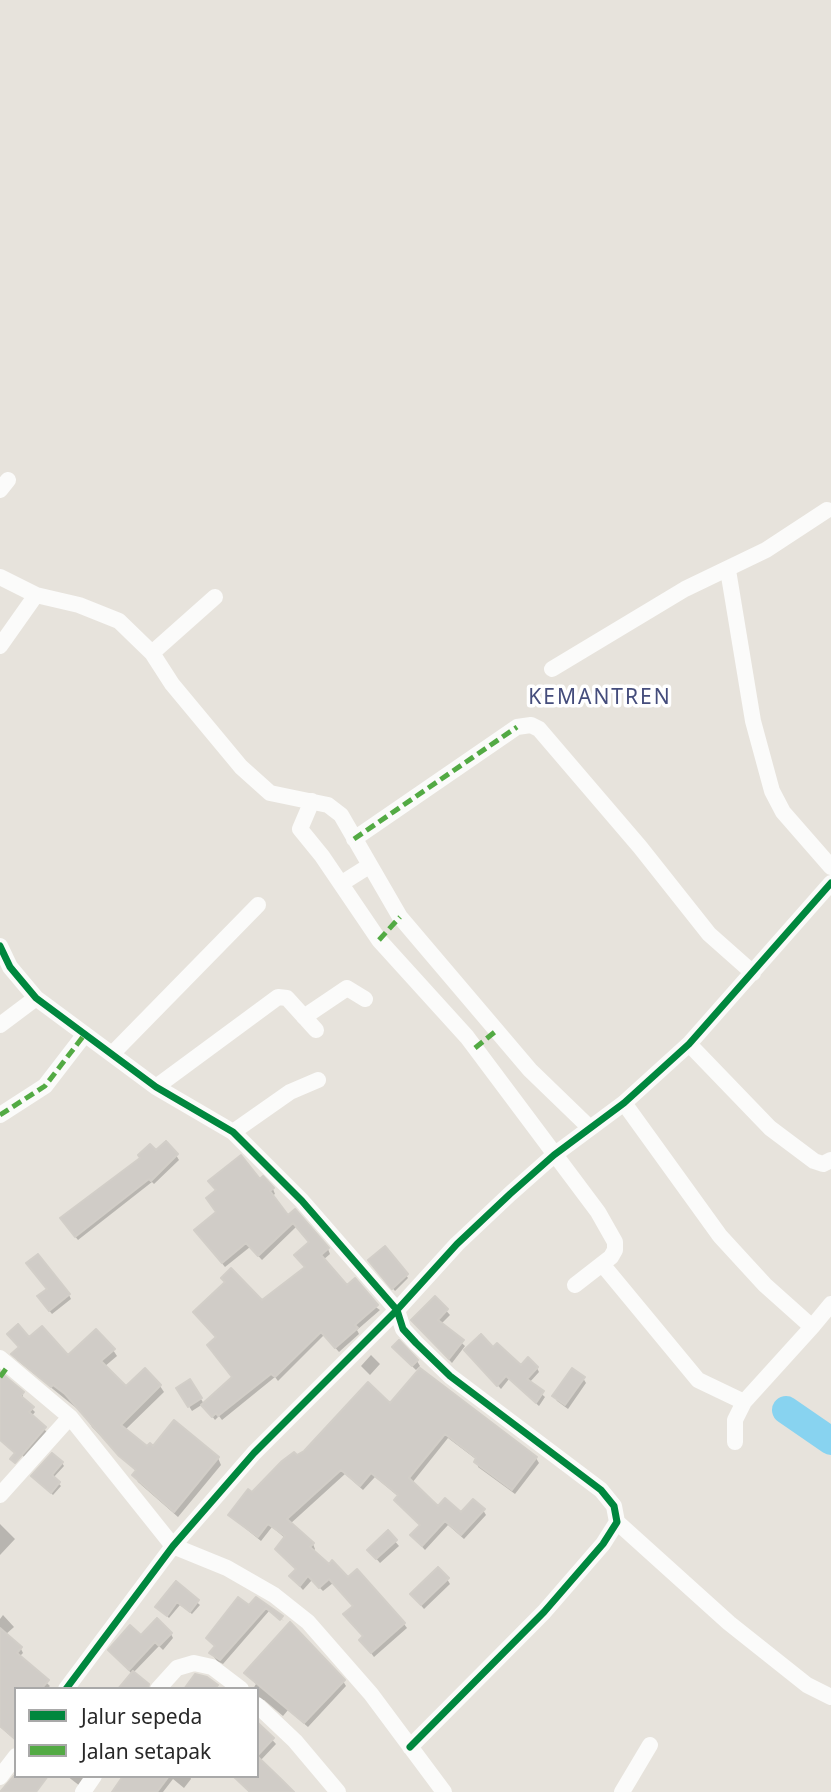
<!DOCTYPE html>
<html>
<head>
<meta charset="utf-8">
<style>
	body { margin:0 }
	#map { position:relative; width:831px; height:1792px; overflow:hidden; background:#e7e3dc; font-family:"Noto Sans",sans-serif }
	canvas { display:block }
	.legend { position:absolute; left:14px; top:1687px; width:245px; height:91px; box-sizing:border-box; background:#fff; border:2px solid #a9a9a9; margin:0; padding:9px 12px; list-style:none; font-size:21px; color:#282828 }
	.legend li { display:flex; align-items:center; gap:14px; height:35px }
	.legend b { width:35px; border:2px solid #a9a9a9 }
</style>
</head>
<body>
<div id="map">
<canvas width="831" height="1792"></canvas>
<ul class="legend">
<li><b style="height:9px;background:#00873e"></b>Jalur sepeda</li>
<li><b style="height:9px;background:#53aa44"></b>Jalan setapak</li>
</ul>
</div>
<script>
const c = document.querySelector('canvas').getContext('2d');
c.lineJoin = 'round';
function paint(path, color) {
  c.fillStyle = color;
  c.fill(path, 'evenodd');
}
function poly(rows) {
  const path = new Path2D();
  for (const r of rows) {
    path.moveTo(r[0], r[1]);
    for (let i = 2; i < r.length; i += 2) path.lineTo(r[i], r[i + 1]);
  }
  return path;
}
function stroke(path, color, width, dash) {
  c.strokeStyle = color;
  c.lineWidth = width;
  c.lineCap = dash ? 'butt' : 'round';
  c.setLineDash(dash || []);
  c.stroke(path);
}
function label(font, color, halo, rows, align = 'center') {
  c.font = font + ' "Noto Sans",sans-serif';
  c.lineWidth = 7;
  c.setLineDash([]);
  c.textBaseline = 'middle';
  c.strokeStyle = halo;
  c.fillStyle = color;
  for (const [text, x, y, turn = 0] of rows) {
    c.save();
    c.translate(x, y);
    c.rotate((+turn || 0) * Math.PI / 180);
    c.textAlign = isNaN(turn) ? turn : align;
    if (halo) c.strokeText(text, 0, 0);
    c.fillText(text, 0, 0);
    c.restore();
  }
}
paint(poly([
	[156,1153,176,1155,179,1160,154,1184,152,1182,78,1240,65,1224],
	[262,1179,273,1189,275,1194,272,1196,288,1218,328,1249,330,1254,323,1260,346,1287,380,1310,357,1330,359,1334,339,1352,324,1335,278,1381,275,1377,222,1420,219,1416,215,1420,203,1404,192,1411,178,1389,190,1381,204,1404,234,1378,262,1303,306,1268,310,1243,296,1227,262,1260,250,1247,225,1267,199,1235],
	[372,1264,406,1275,408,1278,395,1291],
	[69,1295,71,1299,52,1314,42,1302],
	[435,1298,450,1315,441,1324,465,1346,452,1363,416,1325],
	[9,1334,68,1358,113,1350,117,1356,104,1367,126,1389,160,1386,164,1392,125,1430,147,1449,218,1458,221,1465,178,1517,138,1482,134,1475,137,1472,92,1427,85,1415,17,1360,14,1354,20,1349],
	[399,1342,417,1361,420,1366,416,1370,397,1352,394,1347],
	[493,1349,521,1367,537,1368,539,1372,529,1383,545,1397,539,1406,509,1379,501,1389,466,1351],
	[371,1355,380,1364,370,1375,361,1366],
	[0,1374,23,1393,23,1400,35,1412,31,1417,48,1433,25,1458,0,1433],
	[583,1378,586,1383,568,1409,557,1401,554,1396],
	[390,1406,536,1458,539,1463,515,1494,478,1467,477,1460,448,1438,412,1483,438,1508,461,1515,483,1510,486,1515,464,1539,448,1525,425,1550,412,1536,421,1526,399,1505,396,1500,399,1497,375,1477,363,1490,345,1474,290,1524,313,1544,315,1549,313,1552,404,1624,407,1628,374,1657,361,1640,365,1637,354,1607,333,1583,323,1591,312,1580,303,1590,291,1577,297,1570,277,1549,285,1538,272,1527,261,1541,230,1516,296,1457],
	[62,1463,64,1466,53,1478,61,1486,53,1495,34,1477],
	[0,1524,15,1539,0,1555],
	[388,1533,399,1546,380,1563,369,1550],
	[447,1579,450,1584,424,1609,412,1595],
	[176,1584,200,1605,192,1614,180,1605,169,1618,158,1607],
	[256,1599,284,1621,269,1611,223,1664,217,1661,211,1653,216,1647,208,1639],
	[3,1615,14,1627,5,1635,21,1649,23,1653,19,1657,50,1686,47,1689,16,1689,14,1739,0,1727,0,1619],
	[171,1634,173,1638,163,1650,159,1646,132,1674,110,1651,141,1637],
	[246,1673,343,1681,346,1686,308,1727,288,1710,283,1716,264,1700,257,1702,257,1689,253,1689,256,1684],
	[257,1723,276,1744,260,1761,287,1792,249,1792,239,1780,257,1776],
	[67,1776,88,1776,80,1786],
	[125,1776,190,1776,191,1779,184,1788,173,1779,163,1792,114,1792]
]), '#0003');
stroke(poly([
	[786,1410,831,1441]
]), '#88d3f0', 28);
const building = poly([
	[166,1141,178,1154,151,1181,149,1179,75,1237,60,1218,140,1158,138,1155,150,1144,156,1150,166,1141],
	[241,1155,260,1179,263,1176,274,1188,270,1191,288,1215,295,1209,329,1248,321,1255,347,1285,355,1278,378,1305,355,1325,358,1328,335,1348,321,1332,275,1377,271,1374,218,1416,216,1413,212,1417,201,1405,232,1377,207,1345,216,1337,193,1312,225,1282,221,1278,231,1268,262,1300,305,1267,294,1255,309,1242,293,1223,258,1256,246,1243,222,1263,194,1230,216,1212,206,1198,216,1190,208,1181,241,1155],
	[385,1246,408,1274,392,1289,368,1260,385,1246],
	[38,1254,70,1294,49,1311,37,1296,47,1289,26,1263,38,1254],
	[435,1296,448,1309,438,1320,464,1340,449,1359,411,1320,435,1296],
	[18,1324,29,1337,42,1326,68,1355,96,1329,115,1349,101,1361,126,1386,145,1368,161,1385,121,1425,147,1446,150,1443,153,1446,174,1420,219,1457,174,1512,132,1475,136,1470,119,1456,65,1394,53,1385,51,1387,11,1354,19,1347,7,1334,18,1324],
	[481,1334,493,1347,497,1343,521,1365,528,1357,538,1367,527,1379,544,1391,536,1403,506,1376,497,1386,464,1350,481,1334],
	[399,1340,418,1360,412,1366,392,1347,399,1340],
	[420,1368,537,1457,512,1490,474,1462,476,1458,445,1434,409,1478,438,1506,445,1498,461,1512,473,1499,485,1509,461,1535,445,1521,422,1546,410,1535,420,1525,394,1500,398,1495,371,1473,360,1486,341,1470,287,1519,314,1543,310,1547,329,1564,332,1560,348,1577,357,1569,405,1623,371,1653,359,1640,363,1636,343,1614,353,1606,329,1579,319,1588,308,1576,300,1586,289,1576,296,1569,275,1549,285,1536,268,1524,258,1537,228,1515,248,1489,252,1492,282,1461,294,1452,297,1455,304,1451,368,1382,390,1403,420,1368],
	[572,1368,585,1377,565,1405,552,1396,572,1368],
	[0,1372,24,1392,21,1396,34,1407,29,1412,46,1427,15,1463,10,1459,15,1453,0,1440,0,1372],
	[190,1379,202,1398,188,1407,176,1388,190,1379],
	[52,1453,63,1462,52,1475,60,1482,51,1493,31,1476,52,1453],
	[388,1530,397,1540,376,1559,367,1550,388,1530],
	[438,1567,449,1578,421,1605,410,1594,438,1567],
	[176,1581,199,1600,190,1612,177,1602,167,1616,155,1607,176,1581],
	[238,1597,249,1605,256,1597,283,1616,280,1620,266,1608,220,1660,209,1653,215,1646,206,1638,238,1597],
	[157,1618,172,1633,159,1646,155,1642,129,1670,108,1650,130,1625,141,1635,157,1618],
	[290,1622,345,1680,304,1723,244,1673,290,1622],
	[0,1628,22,1647,17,1653,49,1680,41,1689,16,1689,16,1740,0,1726,0,1628],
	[133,1671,149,1684,148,1689,118,1689,133,1671],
	[195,1674,207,1677,218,1685,215,1689,184,1689,195,1674],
	[257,1722,274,1738,257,1756,257,1722],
	[257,1756,282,1780,294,1792,250,1792,233,1776,257,1776,257,1756],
	[14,1776,48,1776,36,1792,0,1792,14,1776],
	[123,1776,169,1776,157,1792,112,1792,123,1776]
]);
paint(building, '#d0ccc7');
stroke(building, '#d2cec8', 2);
stroke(poly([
	[0,490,8,480],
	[728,570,753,721,772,791,783,812,831,867],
	[0,577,36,595,79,605,119,621,152,653],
	[215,597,152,653,172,684,241,767,270,793,328,805,341,815,400,917,530,1070,590,1128],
	[0,646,36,595],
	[552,669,685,589,766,550,827,510],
	[312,801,300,829,322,856,379,940,467,1037,598,1212,615,1242,615,1250,611,1257,575,1285],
	[354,839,517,727,531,725,539,729,640,847,709,934,753,973],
	[342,883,369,866],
	[0,946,10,967,36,998,156,1087,233,1132,302,1201,397,1310,403,1329,416,1343,450,1376,601,1490,614,1506,617,1522,603,1544,544,1612,410,1747],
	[304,1017,347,988,365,999],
	[0,1025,36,998],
	[689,1044,770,1128,814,1161,823,1164,831,1160],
	[112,1054,258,905],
	[156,1087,278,997,287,998,316,1030],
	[624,1103,720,1236,765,1285,812,1327,831,1304],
	[0,1115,45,1086,85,1034],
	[233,1132,290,1092,318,1080],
	[602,1264,698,1380,744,1402],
	[0,1358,70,1417,173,1546,227,1568,274,1595,308,1622,371,1694,444,1792],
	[735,1442,735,1420,744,1402,812,1327],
	[0,1495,70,1417],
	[617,1522,729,1623,807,1685,831,1697],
	[66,1689,173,1546,254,1453,397,1310,457,1244,510,1194,554,1155,624,1103,689,1044,831,883],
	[158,1689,177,1668,194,1663,212,1667,241,1689],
	[257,1705,295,1741,338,1792],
	[0,1777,16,1756],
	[83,1792,94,1776],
	[622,1792,650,1745]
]), '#fbfbfa', 16);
stroke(poly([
	[354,839,517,727],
	[379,940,400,917],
	[475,1048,496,1031],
	[0,1115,45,1086,85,1034],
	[0,1377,8,1366]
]), '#53aa44', 5, [10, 5]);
stroke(poly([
	[0,946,10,967,36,998,156,1087,233,1132,302,1201,397,1310,403,1329,416,1343,450,1376,601,1490,614,1506,617,1522,603,1544,544,1612,410,1747],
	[66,1689,173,1546,254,1453,397,1310,457,1244,510,1194,554,1155,624,1103,689,1044,831,883]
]), '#00873e', 7);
c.letterSpacing = '2px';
label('21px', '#454d7c', '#fff', [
	["KEMANTREN",600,698]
]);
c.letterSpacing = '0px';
</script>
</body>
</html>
